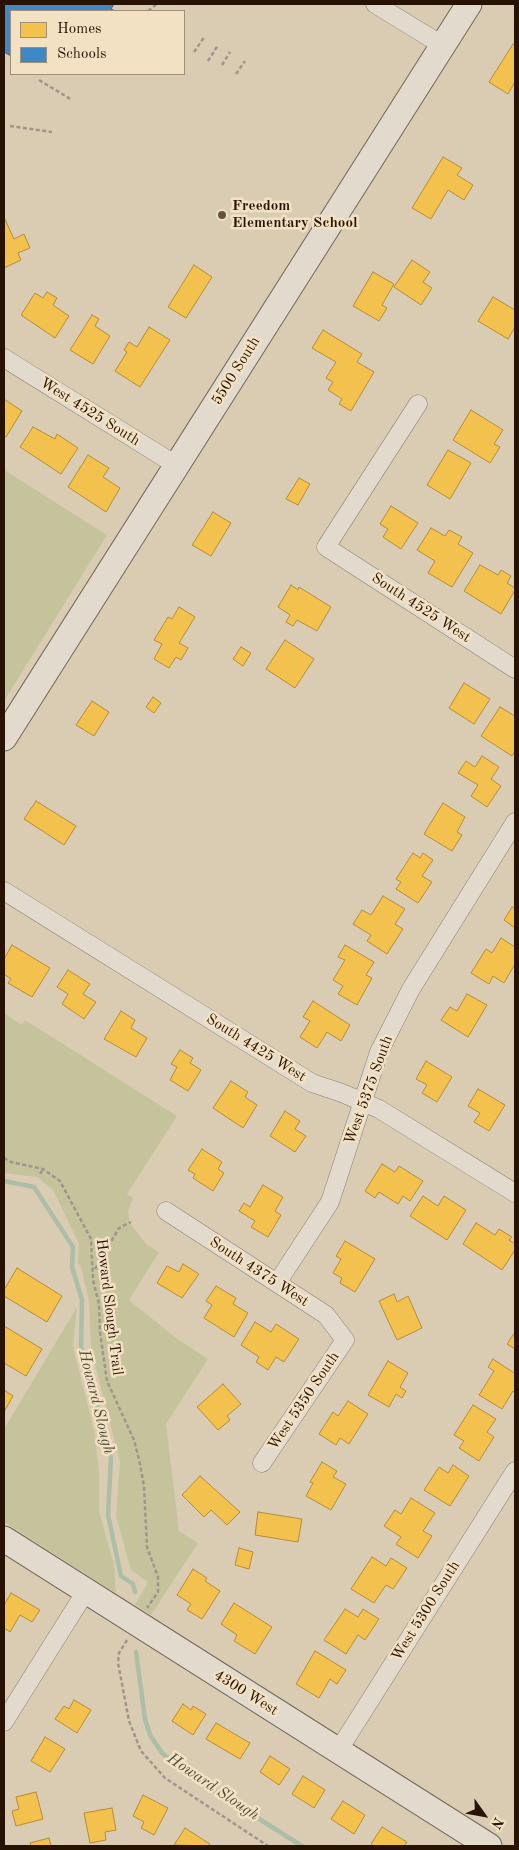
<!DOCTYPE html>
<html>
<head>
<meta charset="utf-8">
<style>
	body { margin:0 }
	#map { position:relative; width:519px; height:1850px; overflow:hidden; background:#daccb3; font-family:"Old Standard TT",serif }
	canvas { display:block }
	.frame { position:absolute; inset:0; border:5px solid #281204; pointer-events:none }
	.legend { position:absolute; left:10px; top:10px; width:175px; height:65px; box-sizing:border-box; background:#f2e1c3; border:1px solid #a18e77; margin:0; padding:6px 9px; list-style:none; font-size:15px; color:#281204 }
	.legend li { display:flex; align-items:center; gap:10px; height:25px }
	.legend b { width:25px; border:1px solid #a18e77 }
	.north { position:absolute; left:459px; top:1790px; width:50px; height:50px; -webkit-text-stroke:4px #f2e1c3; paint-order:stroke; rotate:122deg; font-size:14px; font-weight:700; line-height:20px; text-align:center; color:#281204 }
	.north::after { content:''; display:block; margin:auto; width:18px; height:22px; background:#281204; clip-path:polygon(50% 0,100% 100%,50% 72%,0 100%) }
</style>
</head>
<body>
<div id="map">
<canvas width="519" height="1850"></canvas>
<div class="frame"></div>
<ul class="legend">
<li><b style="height:14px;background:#f2c14e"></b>Homes</li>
<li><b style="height:14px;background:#3f88c5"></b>Schools</li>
</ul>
<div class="north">N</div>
</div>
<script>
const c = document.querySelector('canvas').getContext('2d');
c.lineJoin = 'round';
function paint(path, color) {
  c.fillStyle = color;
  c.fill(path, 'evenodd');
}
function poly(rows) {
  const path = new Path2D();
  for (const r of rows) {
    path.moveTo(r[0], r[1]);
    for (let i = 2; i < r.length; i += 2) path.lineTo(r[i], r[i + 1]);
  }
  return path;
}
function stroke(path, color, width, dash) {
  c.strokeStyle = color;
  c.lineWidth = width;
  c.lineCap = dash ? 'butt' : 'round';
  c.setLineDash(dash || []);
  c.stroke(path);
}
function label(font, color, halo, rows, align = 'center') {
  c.font = font + ' "Old Standard TT",serif';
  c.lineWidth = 5;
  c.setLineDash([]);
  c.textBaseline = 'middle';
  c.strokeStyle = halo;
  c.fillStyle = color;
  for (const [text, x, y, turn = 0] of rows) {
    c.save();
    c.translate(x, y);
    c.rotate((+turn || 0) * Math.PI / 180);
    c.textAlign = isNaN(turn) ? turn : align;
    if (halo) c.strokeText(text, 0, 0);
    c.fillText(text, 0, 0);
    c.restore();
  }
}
paint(poly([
	[4,470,107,535,4,701],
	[4,1013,22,1025,25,1020,177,1116,127,1194,133,1198,128,1211,130,1223,146,1244,159,1252,129,1300,176,1338,208,1359,166,1424,179,1531,198,1543,151,1615,135,1605,148,1582,131,1570,116,1516,120,1462,91,1349,89,1301,81,1267,78,1263,79,1244,53,1190,37,1177,4,1173],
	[77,1307,73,1346,95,1435,99,1473,99,1511,114,1565,116,1593,4,1522,4,1429]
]), '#c5c39b');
const homes = poly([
	[513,44,515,46,515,82,508,94,489,82,513,44],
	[443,157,462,168,457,175,473,185,464,200,448,190,431,219,412,208,443,157],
	[4,217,14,239,24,234,30,248,18,253,21,260,4,268,4,217],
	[412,260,430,272,423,282,432,288,421,305,394,287,412,260],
	[194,265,212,277,186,318,168,307,194,265],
	[373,272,394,284,382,305,387,308,379,321,353,306,373,272],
	[47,292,57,298,53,305,69,316,55,338,21,315,35,293,43,298,47,292],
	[493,297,515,310,515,327,508,339,478,321,493,297],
	[92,315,99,319,95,326,110,336,93,364,70,350,92,315],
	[149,327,170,340,140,387,115,371,127,352,124,350,129,342,137,347,149,327],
	[323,330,362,354,357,362,374,372,351,411,339,404,342,399,328,390,333,382,326,378,336,362,312,348,323,330],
	[4,399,22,411,6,437,4,436,4,399],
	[471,410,503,430,494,444,500,447,490,463,453,440,471,410],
	[33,427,55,439,57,434,78,448,61,474,20,447,33,427],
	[448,450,471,463,450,499,427,485,448,450],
	[88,455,109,468,103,477,120,488,106,512,68,487,88,455],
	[299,478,310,484,298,505,286,499,299,478],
	[391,506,418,523,401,549,383,537,388,529,380,524,391,506],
	[213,512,231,523,211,556,192,545,213,512],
	[431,528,445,536,449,530,462,537,458,544,473,553,452,587,428,573,435,561,417,550,431,528],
	[480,565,498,575,501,570,511,576,507,583,515,588,515,590,501,614,464,591,480,565],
	[291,585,298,590,299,587,331,607,317,631,297,620,293,626,286,622,290,615,278,607,291,585],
	[179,607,195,617,179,643,188,648,181,660,176,657,169,668,154,659,162,644,154,640,168,617,172,619,179,607],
	[285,640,314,659,295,688,266,669,285,640],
	[241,647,251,653,243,666,233,659,241,647],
	[464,683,490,699,474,724,449,708,464,683],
	[153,697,161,703,154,713,146,707,153,697],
	[92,701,109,712,94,736,76,725,92,701],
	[500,707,515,716,515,751,512,756,481,736,500,707],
	[482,756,499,767,491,779,501,786,487,807,471,796,478,785,458,773,466,761,475,767,482,756],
	[36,801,76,826,64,845,24,819,36,801],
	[443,803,465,817,457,832,462,835,452,851,424,834,443,803],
	[413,853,420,858,423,853,433,860,422,876,432,882,418,903,396,889,401,882,396,879,413,853],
	[383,896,405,909,395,924,403,929,387,954,367,941,371,935,353,924,362,910,371,915,383,896],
	[512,907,515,909,515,928,504,920,512,907],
	[501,938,515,947,515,964,504,983,493,976,489,984,471,973,486,949,492,953,501,938],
	[12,945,50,968,32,997,8,983,11,979,4,974,4,959,12,945],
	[345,945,374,962,366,975,372,978,357,1005,338,994,343,986,333,980,345,960,338,957,345,945],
	[68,970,90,984,83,994,96,1002,84,1019,62,1004,68,994,57,987,68,970],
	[467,994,487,1005,468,1037,441,1020,450,1007,457,1011,467,994],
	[313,1001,350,1025,341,1041,327,1032,317,1048,300,1037,310,1021,303,1017,313,1001],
	[121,1011,135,1020,131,1028,147,1038,136,1057,104,1039,121,1011],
	[180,1050,193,1058,190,1063,201,1070,188,1091,170,1080,177,1067,171,1064,180,1050],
	[426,1061,452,1077,437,1102,422,1093,427,1085,416,1079,426,1061],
	[231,1081,248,1092,245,1097,257,1105,243,1128,213,1108,231,1081],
	[478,1089,505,1105,489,1131,474,1122,480,1113,468,1106,478,1089],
	[285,1111,300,1121,295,1129,306,1136,295,1152,270,1136,285,1111],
	[202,1149,222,1162,218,1169,224,1173,213,1191,193,1178,195,1174,188,1170,202,1149],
	[382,1164,395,1172,399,1166,423,1181,410,1201,403,1196,398,1204,379,1192,375,1198,365,1191,382,1164],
	[263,1185,283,1197,275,1211,281,1215,268,1237,251,1227,255,1221,239,1211,244,1203,250,1207,263,1185],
	[423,1196,438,1206,444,1196,466,1210,447,1240,410,1216,423,1196],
	[476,1223,495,1235,499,1229,512,1237,509,1240,515,1244,515,1250,502,1270,463,1244,476,1223],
	[345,1241,375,1259,355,1292,340,1283,342,1278,333,1273,341,1259,336,1256,345,1241],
	[183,1264,199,1274,182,1298,157,1283,167,1266,179,1272,183,1264],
	[17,1268,62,1296,47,1322,4,1296,4,1290,17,1268],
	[216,1286,236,1298,233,1304,248,1313,234,1337,204,1318,212,1305,206,1301,216,1286],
	[394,1294,397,1302,408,1296,422,1328,397,1340,379,1301,394,1294],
	[255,1322,271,1332,276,1324,299,1339,284,1362,276,1357,268,1370,256,1362,259,1357,241,1345,255,1322],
	[4,1326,42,1349,26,1376,4,1363,4,1326],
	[515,1332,515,1349,507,1344,515,1332],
	[493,1359,514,1373,515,1371,515,1393,513,1391,502,1409,479,1395,494,1371,488,1367,493,1359],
	[388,1361,408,1373,400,1387,406,1391,402,1398,396,1394,389,1407,368,1395,388,1361],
	[223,1384,241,1404,227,1416,230,1420,218,1430,197,1407,223,1384],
	[4,1390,13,1396,4,1412,4,1390],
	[348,1401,368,1414,349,1444,340,1438,336,1445,319,1434,333,1412,338,1416,348,1401],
	[473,1405,496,1419,487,1432,494,1437,479,1461,459,1448,464,1441,454,1435,473,1405],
	[322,1462,337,1471,333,1477,346,1484,331,1510,306,1496,313,1483,310,1482,322,1462],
	[453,1465,469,1476,450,1506,424,1490,439,1467,448,1473,453,1465],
	[200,1476,240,1512,227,1525,211,1510,204,1517,182,1495,200,1476],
	[411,1498,435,1513,423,1531,432,1536,418,1558,396,1544,401,1537,384,1526,395,1510,401,1514,411,1498],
	[258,1512,302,1519,298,1542,255,1535,258,1512],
	[239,1548,253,1552,249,1569,235,1565,239,1548],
	[372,1557,386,1566,391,1558,407,1568,393,1589,386,1585,374,1603,351,1589,372,1557],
	[193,1569,207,1578,205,1581,220,1591,202,1619,187,1610,191,1604,177,1595,193,1569],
	[11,1593,40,1610,32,1622,20,1615,10,1632,4,1628,4,1605,11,1593],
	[234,1603,272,1627,255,1654,234,1641,237,1635,221,1624,234,1603],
	[345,1609,358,1617,363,1609,379,1619,365,1640,358,1635,346,1654,324,1640,345,1609],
	[315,1651,346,1670,337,1684,330,1679,319,1698,296,1684,315,1651],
	[74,1700,91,1710,77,1733,55,1719,64,1706,69,1709,74,1700],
	[183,1704,191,1710,193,1706,206,1714,193,1735,172,1721,183,1704],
	[216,1723,250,1743,240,1759,206,1739,216,1723],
	[45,1737,65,1749,50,1772,31,1761,45,1737],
	[270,1756,290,1769,279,1785,260,1772,270,1756],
	[303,1776,325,1790,314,1808,292,1794,303,1776],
	[36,1792,43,1819,16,1826,12,1811,19,1809,16,1797,36,1792],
	[143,1795,168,1808,154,1835,141,1828,144,1822,133,1816,143,1795],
	[343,1801,365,1815,354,1834,331,1819,343,1801],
	[112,1808,116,1830,105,1832,106,1840,90,1843,84,1813,112,1808],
	[382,1827,407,1842,404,1846,374,1846,371,1844,382,1827],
	[185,1828,210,1844,209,1846,174,1845,185,1828],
	[49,1838,51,1846,31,1846,30,1843,49,1838]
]);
paint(homes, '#f2c14e');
stroke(homes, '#b58c38', 1);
const schools = poly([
	[4,4,114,4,111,9,115,11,11,11,11,56,4,52,4,4]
]);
paint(schools, '#3f88c5');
stroke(schools, '#38658b', 1);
stroke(poly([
	[4,1181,34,1187,73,1247,72,1267,82,1300,81,1348,111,1458,108,1515,121,1576,133,1584,135,1592],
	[136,1652,145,1719,150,1735,162,1753,185,1772,302,1846]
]), '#acbea6', 4.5);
const street = poly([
	[375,4,442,45],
	[4,358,176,465],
	[418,404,326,547,515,669],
	[4,891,312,1083,342,1093,379,1109,515,1193],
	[166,1211,326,1315,345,1340,262,1463],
	[277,1283,330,1202,379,1052,411,989,515,822],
	[4,1722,86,1591],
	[338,1751,515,1471]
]);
const secondary = poly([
	[4,738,469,4],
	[4,1539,489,1846]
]);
stroke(street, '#8b8071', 19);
stroke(secondary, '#726759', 27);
stroke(poly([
	[148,11,157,4],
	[194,52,205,36],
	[208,61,218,45],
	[222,65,230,52],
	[236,74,245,61],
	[39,80,72,100],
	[10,126,52,132],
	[4,1158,11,1162,43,1169,60,1181,91,1239,93,1280,99,1304,100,1332,107,1381,134,1440,139,1459,144,1486,147,1547,158,1577,158,1592,147,1608],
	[40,1174,43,1169],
	[95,1269,119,1228,131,1222],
	[127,1640,119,1653,118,1663,129,1721,141,1751,165,1778,268,1846]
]), '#9e968c', 2.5, [4, 2.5]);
stroke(street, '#e2dacd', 18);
stroke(secondary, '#e2dacd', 25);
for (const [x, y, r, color] of [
	[222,215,5,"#665341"]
]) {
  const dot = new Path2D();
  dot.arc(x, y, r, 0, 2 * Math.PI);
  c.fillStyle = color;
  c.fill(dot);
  stroke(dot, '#f2e1c3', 2);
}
label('bold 15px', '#281204', '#f2e1c3', [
	["Freedom",232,206],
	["Elementary School",232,223]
], 'left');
label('15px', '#281204', '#f2e1c3', [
	["5500 South",236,371,-58],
	["West 4525 South",90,412,32],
	["South 4525 West",421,608,33],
	["South 4425 West",256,1048,32],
	["West 5375 South",369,1090,-70],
	["South 4375 West",259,1272,33],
	["Howard Slough Trail",109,1307,83],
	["West 5350 South",304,1401,-56],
	["West 5300 South",426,1611,-58],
	["4300 West",246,1693,32]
]);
label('italic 16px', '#504c3b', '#f2e1c3', [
	["Howard Slough",96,1402,76],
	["Howard Slough",213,1787,34]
]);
</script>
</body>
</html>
